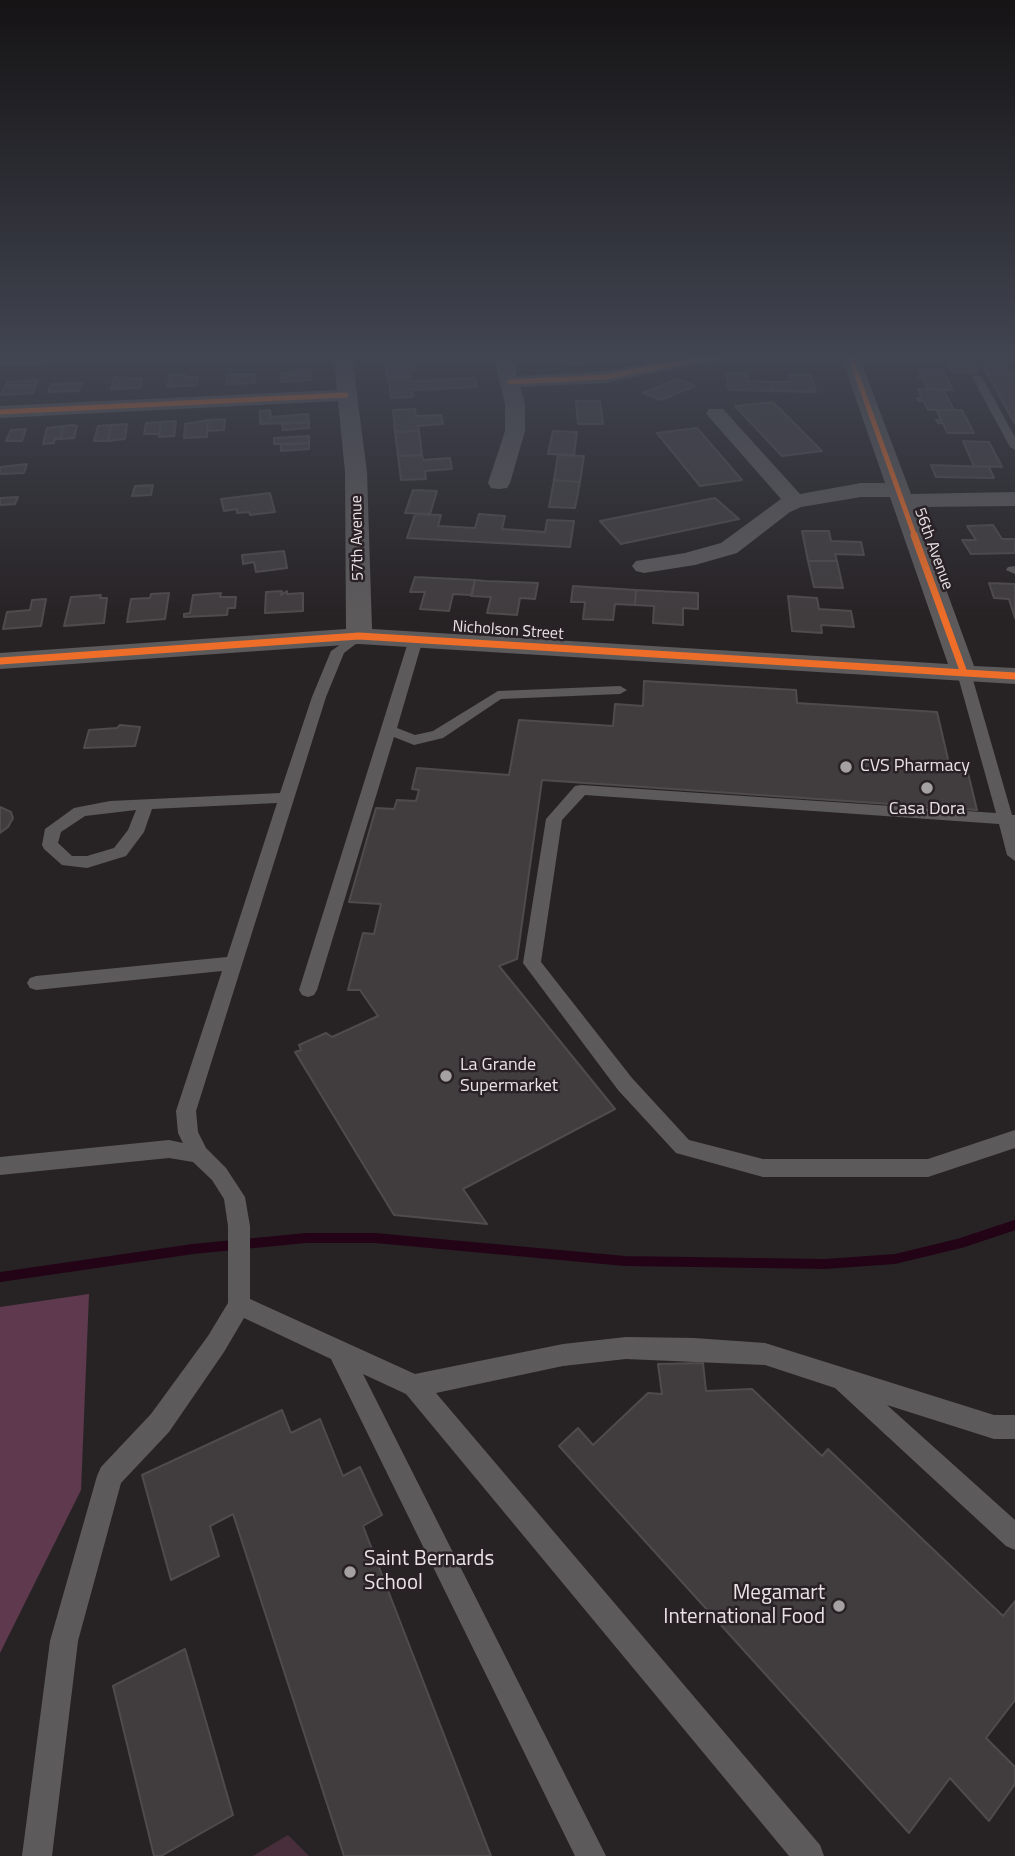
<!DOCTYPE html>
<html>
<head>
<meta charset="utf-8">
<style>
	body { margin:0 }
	canvas { display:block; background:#272325 }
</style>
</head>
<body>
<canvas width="1015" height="1856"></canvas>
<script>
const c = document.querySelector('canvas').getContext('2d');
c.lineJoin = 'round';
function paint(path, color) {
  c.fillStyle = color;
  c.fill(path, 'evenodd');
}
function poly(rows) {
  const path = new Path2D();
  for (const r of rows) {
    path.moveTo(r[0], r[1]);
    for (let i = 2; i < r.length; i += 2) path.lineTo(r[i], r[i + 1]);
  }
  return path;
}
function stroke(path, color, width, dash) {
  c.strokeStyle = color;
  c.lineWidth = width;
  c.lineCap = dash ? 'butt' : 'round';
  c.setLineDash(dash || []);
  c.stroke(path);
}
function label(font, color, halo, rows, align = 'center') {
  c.font = font + ' "Titillium Web",sans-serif';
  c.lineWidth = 5;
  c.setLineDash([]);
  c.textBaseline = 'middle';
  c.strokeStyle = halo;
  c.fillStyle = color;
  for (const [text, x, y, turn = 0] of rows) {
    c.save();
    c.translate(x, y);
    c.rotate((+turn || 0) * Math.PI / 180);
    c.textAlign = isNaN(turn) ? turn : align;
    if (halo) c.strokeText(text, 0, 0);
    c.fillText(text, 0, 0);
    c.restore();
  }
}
paint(poly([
	[288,1835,309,1856,253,1856]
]), '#482e3b');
paint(poly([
	[89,1294,81,1490,0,1653,0,1307]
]), '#5f394d');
stroke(poly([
	[0,1277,193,1249,306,1238,375,1238,625,1261,825,1264,895,1259,961,1243,1015,1225]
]), '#230416', 10);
const building = poly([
	[48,356,45,364,0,365,3,357,48,356],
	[111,356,138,356,137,362,117,363,118,360,109,360,111,356],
	[561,356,584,356,587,364,564,365,561,356],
	[906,356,929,356,932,362,909,362,906,356],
	[408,357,410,366,414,365,415,368,410,368,411,377,387,378,385,358,408,357],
	[947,361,974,366,978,373,953,372,947,361],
	[983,366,1005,366,1008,372,1015,373,1015,424,983,366],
	[918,369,942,369,953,390,928,389,924,380,918,377,923,377,918,369],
	[310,371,310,380,281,382,281,373,310,371],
	[726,373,747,373,748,381,771,382,773,391,729,390,726,373],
	[185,374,184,377,198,377,197,385,167,387,170,375,185,374],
	[227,374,255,374,255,383,226,384,227,374],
	[789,374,811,375,816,392,773,391,771,382,791,382,789,374],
	[114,377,142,379,140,388,111,389,114,377],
	[410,377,411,381,435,380,437,389,412,390,413,397,391,398,389,378,410,377],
	[475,378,477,387,437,389,435,380,475,378],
	[677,379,695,386,661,400,643,393,677,379],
	[38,380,36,385,5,386,7,382,38,380],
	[82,383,79,391,48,392,51,384,82,383],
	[36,385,33,393,1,395,5,386,36,385],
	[918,389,943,389,954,410,928,410,924,401,919,401,917,398,922,398,918,389],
	[576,401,600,401,603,424,578,424,576,401],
	[773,402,822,451,782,456,735,406,773,402],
	[415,409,416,416,441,415,443,424,418,426,419,431,395,432,393,410,415,409],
	[270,410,271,417,308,414,309,422,260,424,260,411,270,410],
	[954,410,962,410,974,433,947,433,943,423,938,423,936,420,941,420,937,411,954,410],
	[225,419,224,430,207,431,208,420,225,419],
	[208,420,207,437,184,438,185,424,208,420],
	[176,421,174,436,159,437,161,422,176,421],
	[161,422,159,434,144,434,146,423,161,422],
	[309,422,309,428,283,430,282,424,309,422],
	[127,424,125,439,108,441,111,425,127,424],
	[73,425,77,426,74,438,60,439,63,426,73,425],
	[111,425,108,441,94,441,98,426,111,425],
	[63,426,60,439,55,439,54,443,43,444,47,428,63,426],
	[697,428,742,480,700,486,657,433,697,428],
	[26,429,22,441,6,441,11,430,26,429],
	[419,431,422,455,398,456,395,432,419,431],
	[553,431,577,432,574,455,548,454,553,431],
	[309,436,309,443,274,444,274,438,309,436],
	[963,441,989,442,1002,467,974,466,963,441],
	[309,443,309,449,281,451,281,445,309,443],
	[422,455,423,460,450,458,452,469,425,471,426,479,401,480,398,456,422,455],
	[558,455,584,456,580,482,554,480,558,455],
	[27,464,24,473,0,474,0,467,27,464],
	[931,465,989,467,994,478,936,477,931,465],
	[554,480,580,482,575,508,549,507,554,480],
	[153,485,151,495,132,496,135,486,153,485],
	[413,490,437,491,430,514,405,513,413,490],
	[270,493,275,512,250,515,249,512,237,513,237,509,224,511,221,499,270,493],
	[18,497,15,504,0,505,0,498,18,497],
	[715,498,739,519,621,544,600,521,715,498],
	[415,514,441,515,438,526,475,528,479,514,505,516,502,529,545,532,547,520,574,521,570,547,407,538,415,514],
	[993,525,1002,539,1015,539,1015,553,971,554,962,540,976,540,967,526,993,525],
	[802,531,829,531,831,541,861,542,864,555,835,554,837,561,808,561,802,531],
	[284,551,287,568,256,572,254,562,243,564,242,555,284,551],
	[808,561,837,561,843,588,814,587,808,561],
	[415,577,475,580,472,595,453,594,449,611,420,609,425,592,410,592,415,577],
	[475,580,486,581,538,583,535,599,520,598,517,615,487,613,491,597,471,596,475,580],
	[989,583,1015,584,1015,618,1009,599,994,598,989,583],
	[573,586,636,590,635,605,615,604,613,620,583,619,585,602,571,602,573,586],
	[636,590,698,593,698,609,683,608,683,625,653,623,654,606,635,605,636,590],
	[282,591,281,595,287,591,287,594,303,593,303,611,265,613,266,592,282,591],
	[169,593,165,619,127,622,131,599,150,598,151,594,169,593],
	[221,593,220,597,236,597,235,608,228,608,227,615,184,617,184,614,190,613,193,595,221,593],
	[101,595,100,598,107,598,104,623,64,626,71,597,101,595],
	[788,596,817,598,819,609,851,611,854,627,821,625,822,633,792,631,788,596],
	[46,599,41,626,3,629,7,612,30,610,32,600,46,599],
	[644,681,796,690,797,703,937,712,951,772,968,773,977,810,542,780,517,959,499,966,615,1109,463,1189,487,1224,394,1215,295,1052,301,1050,299,1045,326,1033,332,1037,378,1016,360,990,348,990,363,933,374,934,381,904,349,902,376,808,394,809,397,800,416,801,419,790,412,789,417,768,509,775,519,720,613,726,615,704,643,706,644,681],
	[120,725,140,727,135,746,84,748,89,730,117,728,120,725],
	[0,807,11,812,13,818,8,827,0,833,0,807],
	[703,1363,706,1391,752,1389,822,1456,828,1449,1003,1616,1015,1601,1015,1700,986,1738,1015,1767,1015,1784,989,1821,950,1778,909,1833,559,1446,578,1428,593,1445,648,1393,662,1394,658,1364,703,1363],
	[282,1410,291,1433,320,1419,343,1476,360,1467,382,1515,363,1526,491,1856,344,1856,233,1514,210,1526,219,1556,171,1580,142,1475,282,1410],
	[185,1649,233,1815,161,1856,154,1856,113,1686,185,1649]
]);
paint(building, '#413d3f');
stroke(building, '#4f4b4d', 2);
paint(poly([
	[974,375,982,377,1015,437,1015,450,1010,447,972,377,974,375],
	[1015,566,1015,574,1006,570,1008,567,1015,566],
	[359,632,366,636,344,653,326,697,196,1111,198,1132,206,1148,226,1168,245,1197,250,1226,250,1299,415,1374,563,1344,626,1337,694,1338,765,1343,994,1415,1015,1415,1015,1439,994,1439,887,1405,1015,1520,1015,1550,1006,1546,835,1388,765,1365,626,1359,563,1366,436,1393,820,1845,824,1856,789,1856,406,1394,363,1374,606,1856,575,1856,331,1359,244,1318,224,1352,169,1432,121,1483,78,1641,52,1856,22,1856,50,1641,97,1476,101,1467,151,1414,208,1336,228,1303,228,1226,224,1199,212,1180,193,1162,169,1158,0,1175,0,1157,169,1140,183,1143,178,1133,176,1111,222,971,36,990,30,988,27,983,30,978,36,976,227,957,277,803,152,809,144,832,126,856,87,868,62,865,44,849,42,845,45,829,74,808,110,801,280,793,312,697,331,651,359,632],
	[136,810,128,830,114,848,87,856,72,856,58,843,61,832,85,816,136,810],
	[416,635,423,639,397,728,415,735,433,731,498,691,620,686,627,690,620,694,501,699,443,738,414,745,394,737,317,990,314,995,308,997,302,995,299,990,409,639,416,635],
	[964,669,971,673,1012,815,1015,815,1015,861,1007,855,999,824,585,795,562,820,541,962,632,1078,689,1140,763,1159,928,1159,1015,1130,1015,1148,928,1177,763,1177,676,1153,618,1090,523,963,546,819,575,786,581,785,996,813,957,673,964,669]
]), '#5d5a5b');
paint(poly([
	[334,356,352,356,367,472,372,629,948,664,890,497,861,497,801,507,790,512,737,553,695,565,644,573,636,571,632,566,636,561,685,553,721,543,781,499,709,417,706,413,709,409,723,409,800,494,861,483,885,483,841,356,859,356,911,494,1015,492,1015,506,916,507,974,666,1015,668,1015,684,359,644,0,669,0,653,346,629,345,472,338,401,0,418,0,406,337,390,334,356],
	[493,356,511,356,517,376,605,371,684,356,758,356,749,361,704,363,605,383,520,387,525,404,525,431,510,483,507,488,499,489,491,488,488,483,505,431,505,404,493,356]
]), '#5d5a5b');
stroke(poly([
	[850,356,915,537],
	[510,382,605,377,704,358,749,356],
	[0,412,346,395]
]), '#ee6e29', 5);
stroke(poly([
	[914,535,964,673],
	[0,661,359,636,1015,676]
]), '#ee6e29', 7);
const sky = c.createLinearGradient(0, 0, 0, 616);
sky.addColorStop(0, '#151314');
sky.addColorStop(0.58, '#414551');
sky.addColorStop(1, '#41455100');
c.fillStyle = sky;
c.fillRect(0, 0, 1015, 616);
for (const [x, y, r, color] of [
	[846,767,7,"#a5a0a2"],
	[927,788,7,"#a5a0a2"],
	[446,1076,7,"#a5a0a2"],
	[350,1572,7,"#a5a0a2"],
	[839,1606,7,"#a5a0a2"]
]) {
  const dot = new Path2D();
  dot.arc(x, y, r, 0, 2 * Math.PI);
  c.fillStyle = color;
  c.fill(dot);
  stroke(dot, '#292125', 2.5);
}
label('16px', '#e9e3e6', '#292125', [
	["57th Avenue",358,538,-91],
	["56th Avenue",933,549,70],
	["Nicholson Street",508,631,4]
]);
label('18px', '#e9e3e6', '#292125', [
	["CVS Pharmacy",860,767],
	["Casa Dora",927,810,"center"],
	["La Grande",460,1066],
	["Supermarket",460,1087]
], 'left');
label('21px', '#e9e3e6', '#292125', [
	["Saint Bernards",364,1560],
	["School",364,1584],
	["Megamart",825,1594,"right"],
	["International Food",825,1618,"right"]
], 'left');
</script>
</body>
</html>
